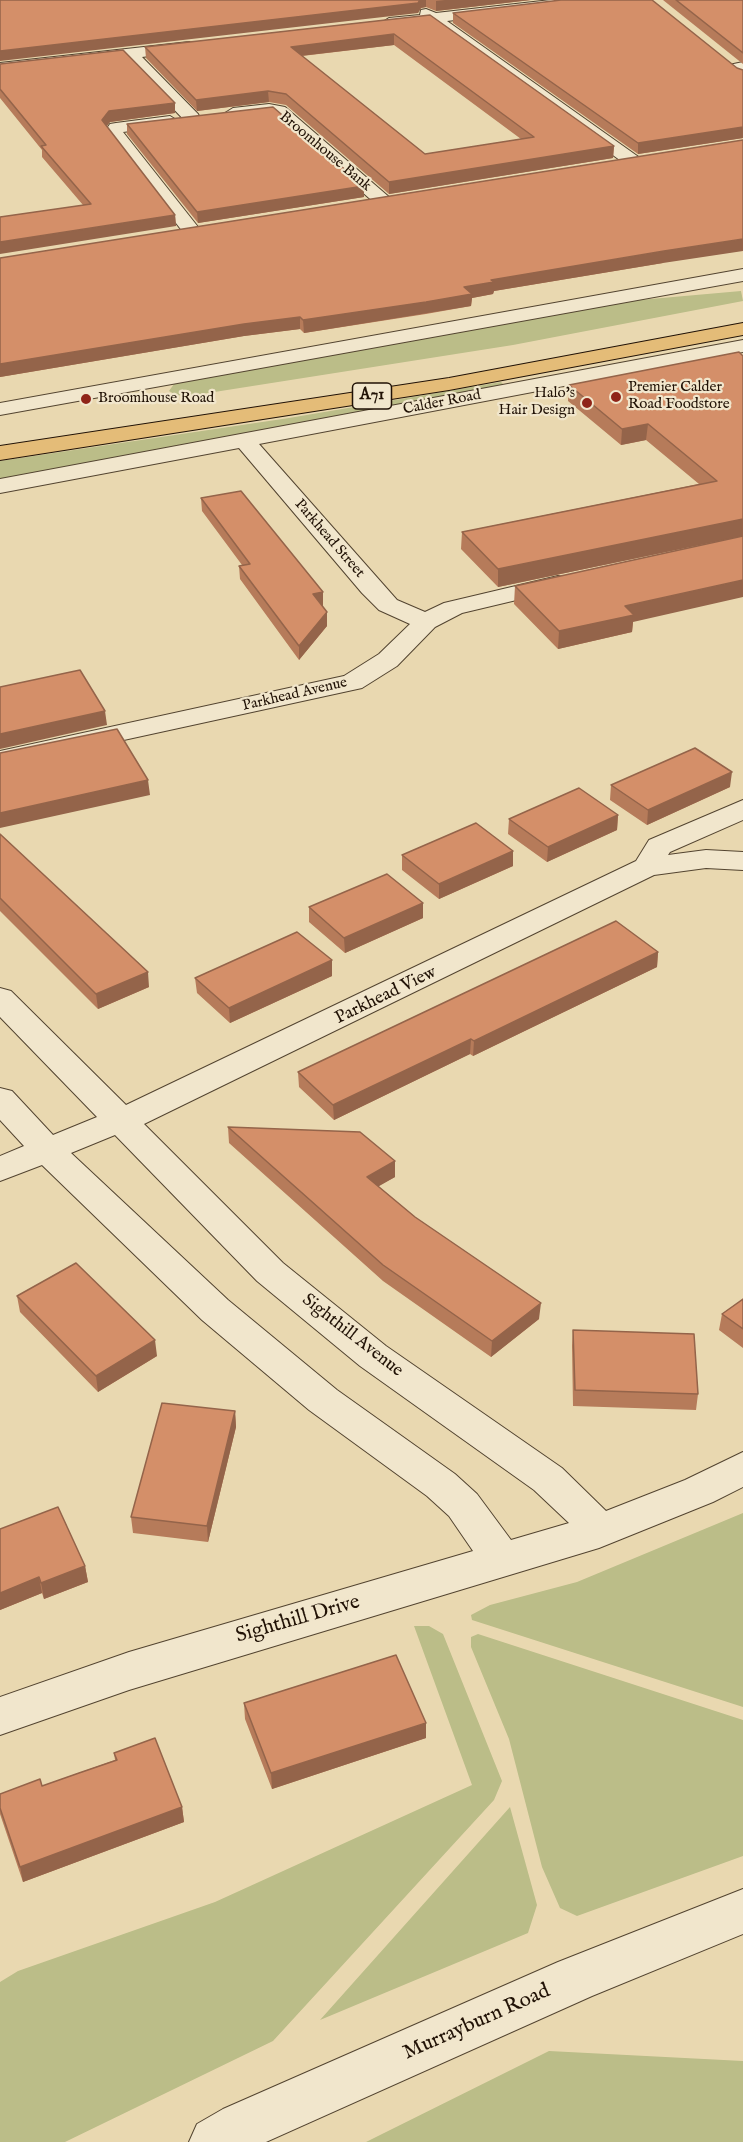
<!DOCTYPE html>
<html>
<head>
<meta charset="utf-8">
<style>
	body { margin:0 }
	canvas { display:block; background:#e9d8b0 }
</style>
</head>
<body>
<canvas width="743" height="2142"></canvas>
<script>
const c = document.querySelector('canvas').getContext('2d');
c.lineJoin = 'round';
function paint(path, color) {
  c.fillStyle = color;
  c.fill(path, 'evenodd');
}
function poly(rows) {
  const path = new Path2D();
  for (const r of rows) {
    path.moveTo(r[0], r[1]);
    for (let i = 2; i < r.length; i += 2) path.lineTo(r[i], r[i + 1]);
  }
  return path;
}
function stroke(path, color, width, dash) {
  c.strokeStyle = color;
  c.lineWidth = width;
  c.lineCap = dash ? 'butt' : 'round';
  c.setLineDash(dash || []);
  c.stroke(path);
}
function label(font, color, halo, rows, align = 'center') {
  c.font = font + ' "IM FELL English",serif';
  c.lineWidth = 4.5;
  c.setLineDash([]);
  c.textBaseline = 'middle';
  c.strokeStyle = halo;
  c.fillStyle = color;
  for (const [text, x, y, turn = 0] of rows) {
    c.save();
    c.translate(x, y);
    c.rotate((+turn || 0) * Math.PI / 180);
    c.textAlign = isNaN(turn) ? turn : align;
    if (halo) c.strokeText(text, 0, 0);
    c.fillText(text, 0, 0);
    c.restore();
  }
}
paint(poly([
	[741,291,743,301,513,345,189,396,176,395,169,391,174,384,628,301],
	[501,382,505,386,0,481,0,461,289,418],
	[743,1513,743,1707,472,1620,471,1615,490,1605,577,1582],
	[414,1626,429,1626,443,1634,502,1781,494,1800,273,2041,65,2142,0,2142,0,1982,18,1971,215,1902,472,1785],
	[478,1634,743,1720,743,1856,577,1916,560,1908,542,1867,509,1739,471,1647,471,1637],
	[510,1807,537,1905,528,1933,320,2020],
	[549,2051,743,2061,743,2142,366,2142]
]), '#bbbd88');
const minor = poly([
	[551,0,596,0,589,4,447,21,640,158,643,162,640,166,628,166,430,23,389,28,381,23,389,18,420,15,421,10,426,9,436,13,551,0],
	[189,42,194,44,197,47,194,50,142,57,198,114,200,118,192,123,186,122,126,59,0,73,0,63,189,42],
	[743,62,743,72,735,73,727,68,729,65,743,62],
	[269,104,285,107,389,197,392,201,389,205,377,205,274,115,233,118,225,113,233,108,269,104],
	[170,116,178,121,176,125,123,132,202,232,193,238,186,236,105,131,110,124,116,123,170,116],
	[743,269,743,281,0,415,0,403,743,269],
	[743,340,743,352,259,444,397,600,425,612,444,603,558,576,567,578,570,583,567,588,462,613,435,627,397,666,362,688,0,767,0,751,344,676,379,654,410,624,379,610,362,593,239,448,0,493,0,479,743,340],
	[743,800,743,820,670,852,668,855,706,850,743,852,743,870,706,868,654,875,144,1124,283,1263,386,1346,562,1468,606,1511,685,1480,743,1452,743,1487,713,1502,599,1548,129,1690,0,1735,0,1697,129,1652,473,1551,449,1516,427,1496,309,1410,202,1320,42,1165,0,1181,0,1156,24,1146,0,1120,0,1088,12,1091,53,1135,97,1117,0,1017,0,988,11,991,126,1105,636,861,649,840,743,800],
	[115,1135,257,1281,360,1366,534,1490,569,1523,511,1540,477,1494,455,1474,337,1390,228,1300,71,1153,115,1135],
	[743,1889,743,1934,592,1996,266,2142,189,2142,197,2124,223,2109,558,1962,743,1889]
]);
const major = poly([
	[743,323,743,335,449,390,0,460,0,446,449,378,743,323]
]);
stroke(minor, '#534430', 2);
stroke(major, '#211206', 2);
paint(minor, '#f1e6cc');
paint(major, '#e4bc78');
paint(poly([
	[0,0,531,0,436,11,426,7,421,8,418,13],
	[663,0,743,0,743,64],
	[453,13,743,70,743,139,743,138,638,154,453,23],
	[430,15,614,146,613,158,389,194,286,105,269,102,197,111,146,58,145,47],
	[394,45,521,139,425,154,302,56],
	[0,64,175,113,110,122,106,126,175,215,176,226,83,205,42,157,42,150,0,98],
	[127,124,364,197,198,223,127,134],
	[0,258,663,263,494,291,493,294,472,298,471,306,426,314,304,333,300,329,244,336,0,377],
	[743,356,743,536,498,587,461,549,462,532,699,484,646,440,621,445,568,401,569,385],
	[201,498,323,592,323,606,322,606,327,626,299,660,240,579,239,566,242,565,202,511],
	[515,586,633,622,632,632,558,649,514,604],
	[611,785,730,787,647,825,610,800],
	[618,815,617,830,547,862,508,834,509,819],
	[0,834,149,987,98,1009,0,911],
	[513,851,513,866,439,899,402,870,402,855],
	[423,903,423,918,345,953,309,922,309,907],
	[658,952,657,967,473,1056,470,1054,334,1120,299,1087,298,1072],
	[332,976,230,1023,197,993,195,978],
	[228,1127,395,1161,395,1177,378,1186,415,1217,539,1319,491,1357,383,1281,229,1143],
	[17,1296,157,1356,98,1392,20,1312],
	[743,1299,743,1348,719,1330,722,1314],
	[573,1330,698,1394,696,1410,573,1406,572,1346],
	[235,1411,236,1427,208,1542,133,1533,131,1517],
	[0,1529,85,1566,88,1582,44,1599,42,1593,0,1610],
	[244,1703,426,1738,272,1789,245,1719],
	[114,1753,182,1807,184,1822,23,1882,0,1814,0,1794,42,1786,115,1760]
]), '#b67b5a');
paint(poly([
	[420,0,426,0,426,7,421,8,418,13,0,61,0,51],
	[445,0,531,0,436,11,436,1],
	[394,34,394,45,291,57,291,47],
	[268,91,269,102,197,111,196,100],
	[175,103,175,113,110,122,103,131,102,120,109,111],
	[743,127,743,138,638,154,638,143],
	[614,146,613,158,389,194,389,182],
	[364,186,364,197,198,223,197,212],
	[175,215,176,226,0,254,0,242],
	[743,239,743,251,663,263,494,291,493,294,472,298,471,306,304,333,303,320,464,287,491,280,664,251],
	[300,317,300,329,244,336,0,377,0,364,244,324],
	[648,424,646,440,621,445,622,429],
	[743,519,743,536,498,587,498,569],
	[743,580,743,597,633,622,632,632,558,649,559,631,625,606],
	[323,592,323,606,313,607,313,594],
	[327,612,327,626,299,660,299,646],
	[105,711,107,725,0,749,0,734],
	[732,772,730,787,647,825,648,810],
	[148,780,150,795,0,828,0,813],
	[618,815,617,830,547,862,548,847],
	[513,851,513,866,439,899,439,884],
	[423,903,423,918,345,953,344,938],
	[658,952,657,967,473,1056,474,1041],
	[332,960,332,976,230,1023,229,1008],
	[148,972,149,987,98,1009,96,994],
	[471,1039,470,1054,334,1120,333,1105],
	[395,1161,395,1177,367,1193,367,1177],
	[541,1303,539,1319,491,1357,492,1341],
	[155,1340,157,1356,98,1392,96,1376],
	[235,1411,236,1427,208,1542,207,1526],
	[85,1566,88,1582,44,1599,41,1583],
	[39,1577,42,1593,0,1610,0,1593],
	[426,1723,426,1738,272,1789,271,1773],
	[182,1807,184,1822,23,1882,20,1867]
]), '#94644a');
const building = poly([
	[0,0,420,0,418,3,0,51,0,0],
	[561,0,652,0,737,68,743,70,743,127,638,143,453,13,561,0],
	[676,0,743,0,743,53,676,0],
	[430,15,614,146,389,182,286,94,268,91,196,100,145,47,430,15],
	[394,34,534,137,425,154,291,47,394,34],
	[123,50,175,103,109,111,102,120,175,215,0,242,0,217,91,204,41,146,46,145,0,89,0,64,123,50],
	[273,107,364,186,197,212,127,124,273,107],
	[743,140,743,239,664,251,491,280,494,282,464,287,472,294,426,302,303,320,300,317,244,324,0,364,0,258,743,140],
	[739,352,743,356,743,519,498,569,462,532,717,481,648,424,622,429,569,385,739,352],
	[241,491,323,592,313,594,327,612,299,646,239,566,250,564,201,498,241,491],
	[743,536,743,580,625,606,634,615,559,631,515,586,743,536],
	[80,670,105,711,0,734,0,687,80,670],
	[117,729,148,780,0,813,0,753,117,729],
	[695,748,732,772,648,810,611,785,695,748],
	[579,788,618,815,548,847,509,819,579,788],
	[476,823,513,851,439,884,402,855,476,823],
	[0,834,148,972,96,994,0,898,0,834],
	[387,874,423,903,344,938,309,907,387,874],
	[616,921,658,952,474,1041,471,1039,333,1105,298,1072,616,921],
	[297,932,332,960,229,1008,195,978,297,932],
	[228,1127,360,1132,395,1161,367,1177,415,1217,541,1303,492,1341,383,1265,228,1127],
	[76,1263,155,1340,96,1376,17,1296,76,1263],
	[743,1299,743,1329,722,1314,743,1299],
	[573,1330,694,1334,698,1394,575,1390,573,1330],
	[162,1403,235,1411,207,1526,131,1517,162,1403],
	[58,1507,85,1566,41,1583,39,1577,0,1593,0,1529,58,1507],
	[396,1655,426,1723,271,1773,244,1703,396,1655],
	[155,1738,182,1807,20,1867,0,1808,0,1794,40,1779,42,1786,79,1773,117,1760,114,1753,155,1738]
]);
paint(building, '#d48f69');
stroke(building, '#94644a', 1.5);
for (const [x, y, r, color] of [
	[616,397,6,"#8f2418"],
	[86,399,6,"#8f2418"],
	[587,403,6,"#8f2418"]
]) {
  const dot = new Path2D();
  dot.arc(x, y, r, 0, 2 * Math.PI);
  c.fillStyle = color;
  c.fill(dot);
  stroke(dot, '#f1e6cc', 2);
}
label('15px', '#211206', '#f1e6cc', [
	["Broomhouse Bank",325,152,40],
	["Calder Road",442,403,-11],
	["Parkhead Street",329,539,49],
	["Parkhead Avenue",295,695,-13]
]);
label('15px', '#211206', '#f1e6cc', [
	["Premier Calder",628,388],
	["Road Foodstore",628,405],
	["Halo's",575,394,"right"],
	["Hair Design",575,411,"right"],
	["Broomhouse Road",98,399]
], 'left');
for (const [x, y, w] of [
	[372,396,39]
]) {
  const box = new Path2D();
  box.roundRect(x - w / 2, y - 13, w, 26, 4.5);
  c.fillStyle = '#f1e6cc';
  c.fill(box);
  stroke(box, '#211206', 1.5);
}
label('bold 16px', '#211206', null, [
	["A71",372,396]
]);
label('18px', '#211206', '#f1e6cc', [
	["Parkhead View",386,996,-26],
	["Sighthill Avenue",352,1336,38]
]);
label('21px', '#211206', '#f1e6cc', [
	["Sighthill Drive",298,1620,-16],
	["Murrayburn Road",477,2023,-24]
]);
</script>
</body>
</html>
